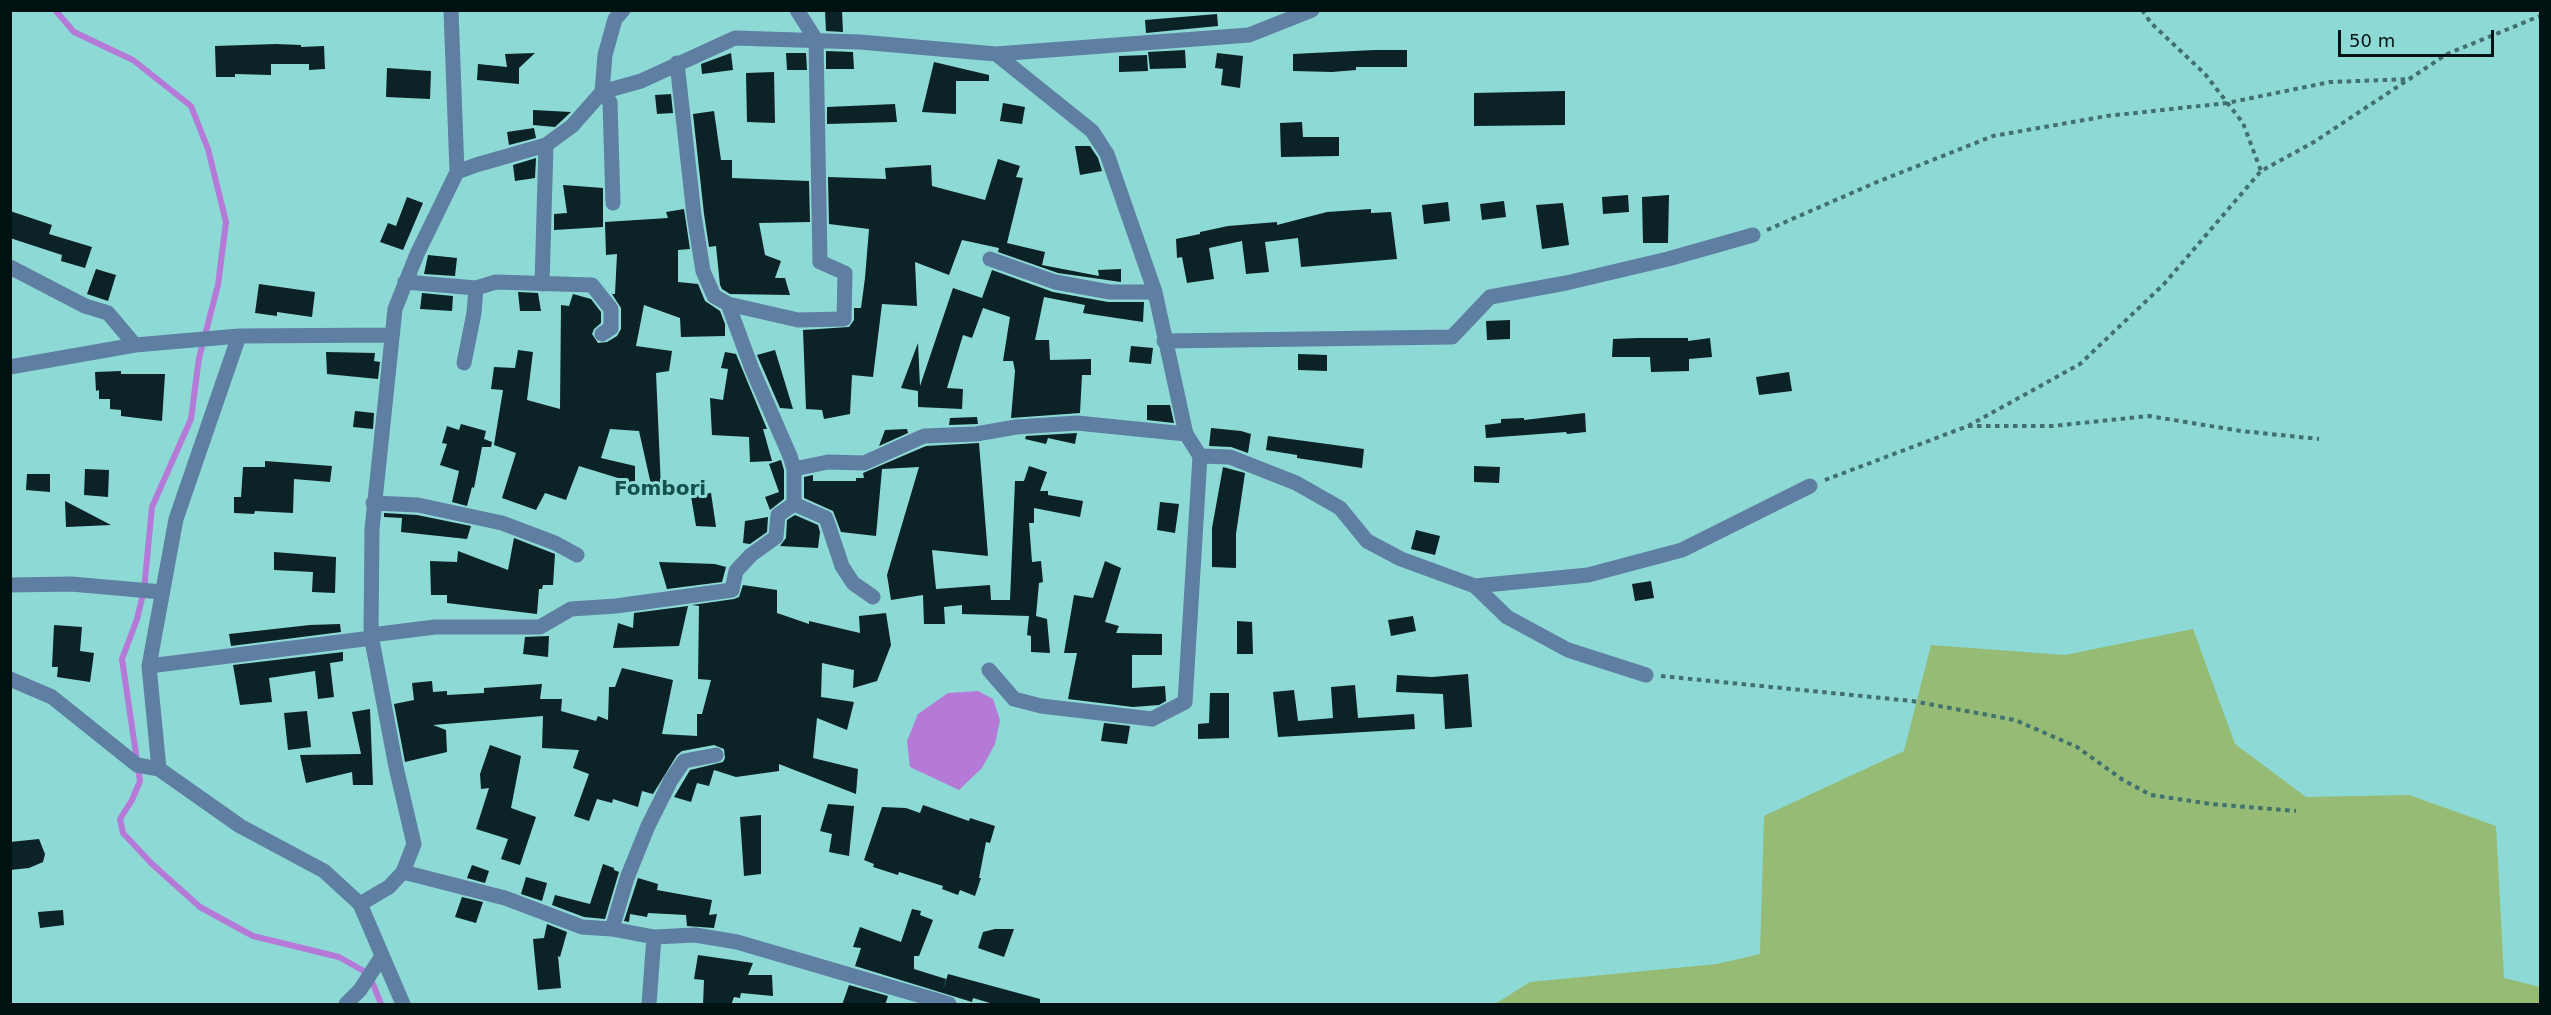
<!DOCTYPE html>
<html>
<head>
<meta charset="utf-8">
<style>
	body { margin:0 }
	#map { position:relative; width:2551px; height:1015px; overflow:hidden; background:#8dd9d5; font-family:"DejaVu Sans",sans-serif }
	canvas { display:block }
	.frame { position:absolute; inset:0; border:12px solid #001312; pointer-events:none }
	.scale { position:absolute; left:2338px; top:30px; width:156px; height:27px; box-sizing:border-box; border:3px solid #001312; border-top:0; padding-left:8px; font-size:18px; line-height:21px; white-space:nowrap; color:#001312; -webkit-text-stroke:4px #8dd9d5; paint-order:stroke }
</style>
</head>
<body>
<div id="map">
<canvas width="2551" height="1015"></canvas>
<div class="frame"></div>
<div class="scale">50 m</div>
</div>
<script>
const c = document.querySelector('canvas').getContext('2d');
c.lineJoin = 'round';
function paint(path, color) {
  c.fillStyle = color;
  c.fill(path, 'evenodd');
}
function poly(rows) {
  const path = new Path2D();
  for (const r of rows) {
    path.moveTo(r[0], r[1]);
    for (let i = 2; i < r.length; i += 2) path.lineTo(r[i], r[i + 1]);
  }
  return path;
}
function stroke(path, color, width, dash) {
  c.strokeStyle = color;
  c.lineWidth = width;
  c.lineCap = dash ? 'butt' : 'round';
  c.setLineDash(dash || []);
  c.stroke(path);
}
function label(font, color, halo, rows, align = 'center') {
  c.font = font + ' "DejaVu Sans",sans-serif';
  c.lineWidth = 6;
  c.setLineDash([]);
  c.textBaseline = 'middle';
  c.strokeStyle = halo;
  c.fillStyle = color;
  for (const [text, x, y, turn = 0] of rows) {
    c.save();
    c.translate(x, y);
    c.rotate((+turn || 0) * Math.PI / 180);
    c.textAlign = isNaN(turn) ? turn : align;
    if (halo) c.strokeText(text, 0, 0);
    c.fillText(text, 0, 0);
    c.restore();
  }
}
paint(poly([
	[2193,629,2235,744,2306,797,2409,795,2496,826,2504,978,2540,987,2540,1004,1495,1004,1530,982,1717,964,1760,954,1764,816,1904,751,1931,645,2065,655]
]), '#95bb75');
paint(poly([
	[978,691,993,699,1000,720,995,744,982,768,959,790,910,767,907,741,918,714,948,693]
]), '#b57ad8');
stroke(poly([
	[55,10,74,32,133,60,191,106,208,149,226,222,218,285,199,358,191,419,152,507,144,590,137,619,122,659,140,781,132,800,120,819,123,833,152,864,200,907,253,936,339,957,369,974,381,1004]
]), '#b57ad8', 6);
paint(poly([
	[825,10,842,10,843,32,826,31],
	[1217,14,1218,26,1146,33,1145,20],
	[276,44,301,45,301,47,324,46,325,69,309,70,309,64,271,64,271,75,235,74,235,77,216,77,215,46],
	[1185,50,1186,68,1150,69,1148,52],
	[1374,50,1407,50,1407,67,1356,67,1356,70,1332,72,1293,71,1293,54],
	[826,51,853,52,854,69,826,69],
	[535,53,519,68,519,84,477,80,478,64,507,67,505,54],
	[731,53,733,70,702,74,701,64],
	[786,53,806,53,807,70,787,70],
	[1217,53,1243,56,1240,88,1221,85,1223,69,1215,68],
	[1147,55,1148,71,1119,72,1119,56],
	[934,62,989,75,989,81,956,81,956,114,922,112],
	[387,68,431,71,430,99,386,97],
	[774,72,775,123,747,122,746,73],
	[1565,91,1565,125,1474,126,1474,93],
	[671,94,673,113,657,114,655,95],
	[1003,103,1025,107,1022,124,1000,121],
	[895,104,897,122,827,124,827,107],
	[533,110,571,112,555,127,533,125],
	[714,111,721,160,732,160,732,178,809,181,810,222,759,223,765,255,781,261,775,278,785,278,790,295,730,294,722,289,720,285,716,246,709,247,704,214,693,114],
	[1302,122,1303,137,1339,137,1339,156,1281,157,1280,123],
	[534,128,536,138,509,145,507,132],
	[1075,146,1090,146,1098,158,1102,171,1080,175],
	[536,158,535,178,515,181,513,165],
	[998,159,1020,166,1016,177,1023,178,1007,243,1045,252,1042,265,1099,276,1098,270,1121,269,1121,282,1058,273,998,252,999,248,962,240,949,275,915,262,917,306,882,304,873,377,852,375,850,414,824,419,822,410,806,409,803,330,849,327,854,320,854,308,861,308,865,278,869,229,829,224,828,177,886,179,885,168,931,165,932,186,985,200],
	[563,185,603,188,603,227,554,230,554,214,567,213],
	[1628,195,1629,212,1603,214,1602,197],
	[1669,195,1668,243,1643,243,1642,197],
	[407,197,423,203,403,250,380,242,388,223,396,226],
	[1504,201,1506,217,1482,220,1480,204],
	[1448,202,1450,221,1424,224,1422,205],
	[1563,203,1569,245,1542,249,1536,205],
	[684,209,690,249,678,250,678,282,698,284,705,301,720,311,725,324,725,336,681,337,680,318,644,305,636,346,672,351,669,371,656,373,661,488,652,489,639,431,610,429,601,458,635,466,635,482,618,487,618,478,579,466,566,500,545,493,536,510,502,498,516,453,494,445,503,390,491,389,494,367,515,368,518,350,533,352,527,400,560,409,561,305,569,306,573,294,591,299,601,312,601,323,594,329,592,334,598,343,607,342,617,336,621,329,621,308,612,294,615,294,617,254,606,255,605,222,668,218,666,212],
	[1371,209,1371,213,1391,212,1397,259,1301,267,1298,238,1265,242,1269,272,1246,274,1242,241,1209,248,1214,279,1187,283,1182,257,1177,258,1176,239,1200,234,1200,232,1228,226,1277,222,1277,225,1327,212],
	[10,211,52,225,49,234,92,247,85,268,61,261,62,255,10,238],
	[428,255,457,258,455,276,424,274],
	[96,269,116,275,108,301,87,294],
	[992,270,1053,292,1108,302,1144,302,1143,322,1083,313,1085,305,1044,297,1035,340,1049,340,1050,360,1091,359,1091,375,1082,375,1080,413,1011,418,1015,371,1013,361,1003,361,1010,317,983,308,972,338,963,335,947,388,963,389,962,409,918,407,918,391,901,388,918,343,920,386,953,288,982,298],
	[259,284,315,292,312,317,277,312,277,316,255,313],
	[518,292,538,293,541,311,520,311],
	[422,293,453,296,452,311,420,309],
	[1510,320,1510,339,1487,340,1486,321],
	[1637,338,1688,338,1688,341,1710,338,1712,357,1689,359,1689,371,1651,372,1650,357,1612,357,1613,339],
	[1131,346,1153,348,1151,364,1129,362],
	[775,350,793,409,780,408,757,355],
	[326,352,375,353,374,361,380,362,378,379,327,374],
	[725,352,736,354,767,429,763,429,772,461,750,462,749,437,712,435,710,398,723,400,728,369,721,368],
	[1298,354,1327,355,1327,371,1298,370],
	[121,371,121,374,165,374,162,421,121,416,121,410,110,409,110,399,99,399,99,390,96,391,95,372],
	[1789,372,1792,391,1759,395,1756,377],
	[1147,405,1170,405,1174,423,1147,420],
	[355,411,374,413,373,429,353,427],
	[1585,413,1586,432,1567,434,1566,432,1486,438,1485,425,1501,423,1501,419,1524,418,1524,420],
	[977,417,978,424,949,425,950,418],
	[461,424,486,431,484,439,492,442,491,447,482,447,474,488,472,487,467,506,452,502,459,471,440,465,447,444,442,443,447,426,459,430],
	[1211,428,1241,431,1251,434,1248,453,1231,447,1209,446],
	[907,429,908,433,879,446,885,430],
	[1077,433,1075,444,1048,438,1046,444,1025,439,1026,436],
	[1268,436,1364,449,1362,468,1297,458,1297,455,1266,450],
	[979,443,988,556,932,550,936,589,990,585,991,600,1010,600,1015,481,1024,481,1029,466,1047,472,1040,491,1048,491,1048,495,1083,501,1080,517,1034,508,1034,523,1029,523,1032,562,1041,561,1043,582,1039,583,1036,616,1047,619,1050,653,1031,652,1031,636,1027,635,1029,616,962,614,962,605,944,607,945,624,924,624,923,595,891,600,887,575,919,467,882,469,876,536,841,532,833,511,804,498,804,477,813,475,813,481,856,481,856,478,864,478,863,473,926,446],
	[781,460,784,470,784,499,770,510,765,497,779,492,769,464],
	[265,461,332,466,330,482,294,479,293,513,255,511,254,514,234,513,234,497,241,497,243,467,265,467],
	[1474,466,1500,467,1499,483,1474,482],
	[1223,467,1245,473,1236,534,1236,568,1212,567,1212,528],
	[85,469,109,470,108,497,84,495],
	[27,474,50,474,50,492,26,490],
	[711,493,716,527,696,526,691,496],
	[65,501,111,525,66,527],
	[1160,502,1179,504,1175,533,1157,530],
	[384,513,417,515,471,526,467,539,401,532,402,518,384,517],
	[795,515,818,525,820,532,818,548,780,546,786,538,787,520],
	[768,517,767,532,750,544,743,543,745,521],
	[1416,530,1440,536,1435,555,1411,549],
	[514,538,555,554,553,585,543,585,542,589,539,589,537,614,447,603,447,595,431,595,430,561,457,562,458,551,508,570],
	[274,552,336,557,335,593,312,592,313,572,274,570],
	[1105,561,1121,568,1105,622,1119,626,1116,633,1162,634,1162,655,1132,655,1132,688,1165,686,1166,701,1159,705,1133,707,1068,699,1077,653,1064,653,1074,595,1093,598],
	[659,562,715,564,726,567,722,582,667,589],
	[1651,581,1654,598,1635,601,1632,584],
	[743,585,777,590,777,613,809,624,809,621,860,633,859,616,886,613,891,645,877,681,853,688,854,670,822,663,821,697,854,702,847,730,817,718,813,758,858,769,856,794,779,764,779,771,736,777,714,770,709,786,697,783,691,802,674,797,690,770,723,762,725,758,724,749,714,745,682,751,677,755,653,794,642,791,638,807,613,799,612,803,597,799,589,821,574,816,589,774,573,768,579,750,542,748,543,716,433,725,446,730,447,752,405,762,394,704,414,700,412,683,432,681,433,692,447,691,447,695,484,693,484,688,542,684,540,699,562,699,561,711,596,721,598,716,608,720,609,687,615,687,622,668,673,680,662,734,697,736,697,714,702,714,711,680,698,679,699,606,692,605,734,599,739,597],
	[688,606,679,646,613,648,618,623,633,628,634,613],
	[1413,616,1416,631,1391,636,1388,620],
	[1237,621,1252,622,1253,654,1237,654],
	[340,624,341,632,231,646,229,634,310,625],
	[54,625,82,627,80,651,94,653,90,682,57,677,58,667,52,667],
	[549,636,548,657,523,654,525,637],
	[343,652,343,661,330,663,334,697,318,699,315,671,269,678,272,702,240,705,233,665],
	[1468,674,1472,727,1445,729,1443,694,1396,692,1397,675,1432,677],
	[1355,685,1358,718,1414,714,1415,729,1278,737,1273,692,1294,690,1298,721,1333,718,1331,687],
	[1210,693,1229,693,1229,738,1198,739,1198,724,1209,723],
	[370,709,373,785,353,785,352,772,306,783,300,755,361,754,352,712],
	[307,711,311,747,288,750,284,713],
	[1104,723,1130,726,1127,744,1101,741],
	[490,745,521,756,511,808,536,817,520,865,501,859,508,839,476,829,489,788,481,789,480,774],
	[828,804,854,806,849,856,829,852,832,834,820,831],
	[923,805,969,821,970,818,995,826,990,843,986,842,979,878,981,878,975,896,960,890,958,895,942,889,943,886,899,872,898,875,873,867,874,864,864,860,882,807,906,808,920,813],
	[761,815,761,874,744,876,740,817],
	[39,839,45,854,43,862,29,868,10,870,10,842],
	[603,864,614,868,614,870,619,872,605,919,584,917,552,905,555,895,590,904],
	[472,865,489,871,485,883,467,878],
	[526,877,547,883,542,901,521,894],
	[638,878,658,884,657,890,712,900,709,915,717,914,714,928,687,926,686,915,648,913,647,917,630,914,629,922,624,921],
	[462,897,483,902,476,923,455,917],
	[912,909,921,911,920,915,933,920,919,956,914,956,914,969,946,979,943,989,948,974,1040,999,1040,1005,997,1005,973,998,972,1002,855,966,861,948,853,947,860,927,901,942],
	[63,910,64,925,40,928,38,912],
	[547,924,567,932,560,957,558,956,561,988,538,990,533,939,544,938],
	[995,929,1014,929,1004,957,978,948,983,932],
	[698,955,753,963,748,975,772,975,773,996,741,993,740,998,734,997,731,1005,703,1005,704,980,694,979],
	[849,985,888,996,885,1005,842,1005]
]), '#0b2227');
stroke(poly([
	[2142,10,2151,23,2205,74,2243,123,2261,171],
	[1767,230,1877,182,1993,136,2107,116,2227,103,2330,82,2411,79],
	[1968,426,2052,426,2149,416,2241,431,2319,439],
	[1825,480,1968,426,2080,364,2164,284,2261,171,2314,142,2447,54,2540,16],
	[1661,676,1912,701,2015,720,2077,747,2123,780,2151,795,2211,804,2296,811]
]), '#42706e', 4, [4.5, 4.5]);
stroke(poly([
	[677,63,694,215,703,271,714,296,728,304,752,369,790,456,794,469,794,504,826,518,842,566,853,583,873,597],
	[457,172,476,165,546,145,572,126,602,92,641,81,735,38,860,42,996,54,1249,35,1312,10],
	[613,203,610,102,602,92,605,55,615,19,623,10],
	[990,259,1055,282,1110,292,1155,292],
	[10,267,85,306,108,313,135,345],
	[405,282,476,288,496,282,592,285,611,309,611,328,602,334],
	[542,284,546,145],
	[728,304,798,320,844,319,845,273,820,262,816,40,797,10],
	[1164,341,1452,337,1490,297,1566,283,1668,259,1753,235],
	[464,363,474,313,476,288],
	[10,367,135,345,239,336,392,335],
	[1200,456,1230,457,1296,483,1340,508,1367,541,1401,559,1475,586,1507,617,1568,650,1646,675],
	[794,469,828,462,864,463,924,436,976,434,1016,427,1077,423,1186,434],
	[373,503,418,505,502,523,555,543,577,555],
	[10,585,71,584,162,592],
	[1475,586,1588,575,1682,550,1810,486],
	[371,635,435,627,540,627,571,609,616,606,732,590,736,571,751,555,776,537,778,515,794,504],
	[149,666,372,638],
	[989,670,1014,699,1041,706,1152,719,1185,702,1200,456,1186,434,1155,292,1107,154,1092,131,996,54],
	[10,679,52,697,137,765,159,769,240,826,324,871,360,904,403,1004],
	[159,769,149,666,176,519,239,336],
	[403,872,505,898,582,927,612,929,654,937,695,935,737,942,949,1004],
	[360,904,389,887,403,872,414,844,396,767,371,635,372,529,395,309,417,254,457,172,451,10],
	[612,929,627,878,648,826,671,780,684,761,716,755],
	[346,1004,360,990,382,956],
	[649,1004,654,937]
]), '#5e7ea2', 15);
label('bold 20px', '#13504e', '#8dd9d5', [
	["Fombori",660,490]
]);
</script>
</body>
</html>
